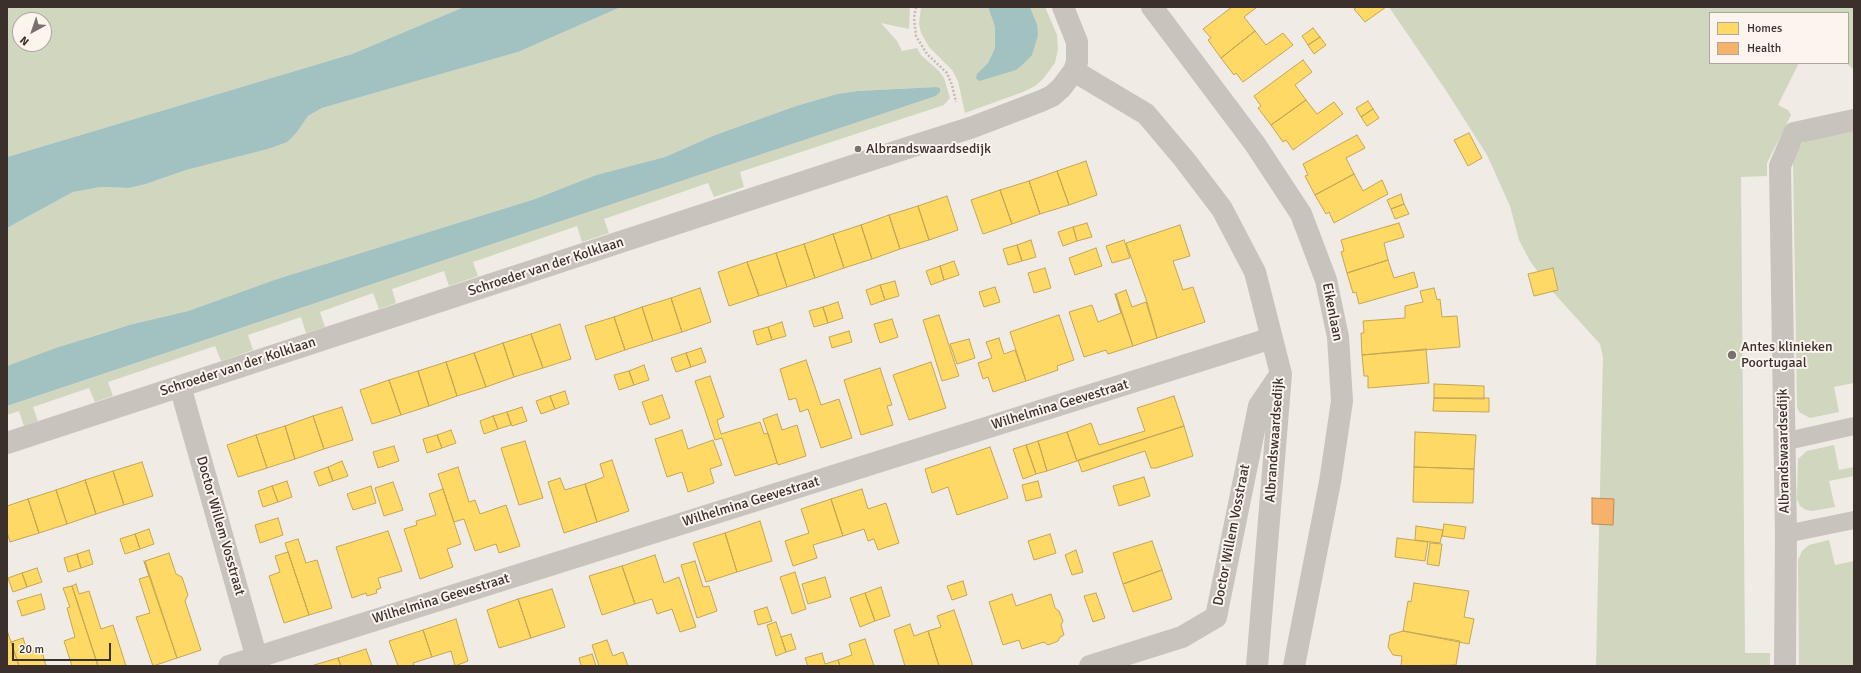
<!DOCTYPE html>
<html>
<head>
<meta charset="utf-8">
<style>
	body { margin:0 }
	#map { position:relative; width:1861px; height:673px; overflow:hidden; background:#f0ebe5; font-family:Signika,sans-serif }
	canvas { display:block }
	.frame { position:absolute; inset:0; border:8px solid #3b302b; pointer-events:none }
	.legend { position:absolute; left:1709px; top:12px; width:140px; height:52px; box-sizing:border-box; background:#fbf5ee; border:1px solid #aea6a0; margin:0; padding:5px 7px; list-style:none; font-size:12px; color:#3b302b }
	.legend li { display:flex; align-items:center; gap:8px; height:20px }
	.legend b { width:20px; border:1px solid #aea6a0 }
	.north { position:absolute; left:12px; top:12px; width:40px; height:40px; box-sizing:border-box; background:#fbf5ee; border:1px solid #aea6a0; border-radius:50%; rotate:220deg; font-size:11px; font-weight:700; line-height:16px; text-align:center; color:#3b302b }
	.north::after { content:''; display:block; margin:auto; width:14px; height:18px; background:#7a716c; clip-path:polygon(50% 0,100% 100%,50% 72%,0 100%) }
	.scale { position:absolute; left:12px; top:643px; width:99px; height:18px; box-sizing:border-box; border:2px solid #3b302b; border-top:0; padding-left:5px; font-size:12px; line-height:14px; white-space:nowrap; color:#3b302b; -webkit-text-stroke:3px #fbf5ee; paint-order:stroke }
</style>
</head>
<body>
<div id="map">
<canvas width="1861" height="673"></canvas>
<div class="frame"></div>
<ul class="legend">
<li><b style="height:11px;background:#ffd966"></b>Homes</li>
<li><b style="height:11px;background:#f6b26b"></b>Health</li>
</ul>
<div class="north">N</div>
<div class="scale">20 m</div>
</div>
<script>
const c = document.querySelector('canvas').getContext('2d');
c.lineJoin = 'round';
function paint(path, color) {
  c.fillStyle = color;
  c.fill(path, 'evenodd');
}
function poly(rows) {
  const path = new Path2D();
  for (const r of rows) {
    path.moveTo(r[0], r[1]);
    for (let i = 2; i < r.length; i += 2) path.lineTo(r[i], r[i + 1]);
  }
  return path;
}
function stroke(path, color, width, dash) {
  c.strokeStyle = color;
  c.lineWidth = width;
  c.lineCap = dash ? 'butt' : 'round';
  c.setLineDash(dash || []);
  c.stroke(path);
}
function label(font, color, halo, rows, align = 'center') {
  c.font = font + ' Signika,sans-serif';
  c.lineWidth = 4;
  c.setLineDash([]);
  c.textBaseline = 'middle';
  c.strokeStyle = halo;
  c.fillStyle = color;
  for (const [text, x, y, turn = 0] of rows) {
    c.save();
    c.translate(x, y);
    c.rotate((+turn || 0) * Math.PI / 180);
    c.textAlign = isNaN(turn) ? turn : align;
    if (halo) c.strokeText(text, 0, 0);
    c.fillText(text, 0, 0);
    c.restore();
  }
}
paint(poly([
	[7,7,464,7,352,54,7,157],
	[20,20,44,20,44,44,20,44],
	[621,7,910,7,909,29,881,23,897,41,902,51,917,48,921,55,939,71,944,78,950,98,944,105,740,172,744,187,714,197,708,183,604,219,609,233,582,242,577,226,473,262,478,276,449,286,444,271,392,289,396,303,379,309,373,293,320,312,325,327,306,333,301,317,248,335,253,350,221,361,215,346,108,382,113,396,95,402,89,388,33,407,38,421,24,426,19,411,7,415,7,406,936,96,940,92,940,88,936,87,857,91,837,94,796,106,715,135,665,157,596,175,535,199,277,279,188,311,129,325,99,334,7,366,7,228,73,192,101,187,129,188,146,184,186,170,268,149,297,132,308,116,322,108,518,52],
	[921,7,988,7,995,27,995,48,988,63,979,73,1037,24,1030,7,1045,7,1057,35,1058,49,1055,63,1043,79,1035,86,1023,92,965,113,958,81,952,70,929,47,921,33,919,24],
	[1389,7,1854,7,1854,70,1846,63,1848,63,1848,13,1710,13,1710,63,1799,63,1778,105,1788,110,1791,115,1767,163,1767,176,1741,177,1745,653,1770,653,1770,666,1596,666,1603,357,1600,344,1552,291,1530,261,1519,240,1510,206,1487,155,1445,89],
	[1854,130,1854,383,1834,387,1839,412,1810,418,1799,412,1797,407,1793,160,1804,140],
	[1834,445,1839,470,1854,467,1854,476,1829,481,1835,507,1812,511,1806,510,1800,506,1797,499,1798,459,1807,451],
	[1829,540,1835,565,1854,561,1854,666,1799,666,1798,560,1802,551,1809,545]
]), '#d1d6bf');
paint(poly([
	[464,7,621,7,518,52,322,108,308,116,297,132,287,142,268,149,186,170,146,184,129,188,101,187,73,192,7,228,7,157,352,54],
	[988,7,1030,7,1037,24,1038,35,1032,55,1021,66,1016,70,979,81,976,78,977,74,988,63,995,48,995,27],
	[936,87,940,88,940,92,936,96,7,406,7,366,56,348,129,325,188,311,277,279,535,199,596,175,665,157,715,135,796,106,837,94,857,91]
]), '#a1c2c1');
const homes = poly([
	[1232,7,1257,7,1244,17,1255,31,1221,58,1208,40,1211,38,1203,29,1232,7],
	[1357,7,1386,7,1365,22,1354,9,1357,7],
	[1313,28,1320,37,1308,45,1302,36,1313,28],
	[1255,31,1266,45,1283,33,1293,45,1243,82,1236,73,1234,75,1221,58,1255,31],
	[1320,37,1326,45,1314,54,1308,45,1320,37],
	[1303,60,1312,72,1295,85,1306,100,1271,125,1258,108,1261,106,1254,96,1303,60],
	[1306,100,1317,114,1334,102,1343,114,1293,150,1286,140,1283,142,1271,125,1306,100],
	[1368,101,1373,109,1361,117,1356,108,1368,101],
	[1373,109,1379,118,1367,126,1361,117,1373,109],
	[1469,133,1482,158,1468,166,1454,140,1469,133],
	[1357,135,1365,148,1346,158,1354,174,1315,195,1305,176,1308,175,1303,164,1357,135],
	[1086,161,1097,195,1069,205,1057,171,1086,161],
	[1057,171,1069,205,1040,214,1029,181,1057,171],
	[1354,174,1363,191,1382,180,1388,194,1334,223,1329,212,1326,214,1315,195,1354,174],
	[1029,181,1040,214,1012,224,1000,190,1029,181],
	[1000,190,1012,224,983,234,971,200,1000,190],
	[1401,194,1404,204,1391,209,1387,200,1401,194],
	[947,196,958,230,929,240,918,206,947,196],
	[1404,204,1409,214,1395,219,1391,209,1404,204],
	[918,206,929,240,900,249,889,215,918,206],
	[889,215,900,249,872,259,861,225,889,215],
	[1087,223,1092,237,1077,241,1073,227,1087,223],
	[1399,223,1404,237,1384,243,1388,260,1347,273,1341,252,1344,251,1341,240,1399,223],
	[861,225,872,259,844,268,833,234,861,225],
	[1180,225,1190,256,1173,261,1183,290,1193,287,1205,322,1157,338,1147,302,1126,243,1180,225],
	[1073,227,1077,241,1063,246,1058,232,1073,227],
	[833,234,844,268,815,278,804,244,833,234],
	[1031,240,1036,257,1022,261,1017,245,1031,240],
	[1124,240,1130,258,1112,263,1106,246,1124,240],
	[804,244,815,278,787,287,776,253,804,244],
	[1017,245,1022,261,1008,265,1003,249,1017,245],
	[1096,248,1102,266,1075,275,1069,258,1096,248],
	[776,253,787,287,759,296,747,262,776,253],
	[1388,260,1394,278,1414,272,1418,287,1359,304,1356,292,1353,293,1347,273,1388,260],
	[954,261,959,275,944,280,940,266,954,261],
	[747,262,759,296,729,306,718,272,747,262],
	[940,266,944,280,931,285,926,271,940,266],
	[1045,268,1051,288,1034,293,1028,273,1045,268],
	[1553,268,1558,290,1534,296,1528,274,1553,268],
	[895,281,899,296,885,300,880,285,895,281],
	[880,285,885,300,871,305,866,290,880,285],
	[995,287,1000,302,984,307,979,292,995,287],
	[700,288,711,322,682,332,671,298,700,288],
	[1434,288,1437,300,1440,299,1442,317,1457,316,1460,347,1362,355,1361,333,1364,333,1363,321,1405,318,1405,306,1423,302,1420,291,1434,288],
	[1126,290,1132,307,1146,302,1157,338,1133,346,1116,294,1126,290],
	[1115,294,1133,346,1108,354,1106,350,1084,357,1069,312,1092,305,1098,322,1121,313,1115,294],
	[671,298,682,332,653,341,642,307,671,298],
	[838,302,843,318,828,323,823,307,838,302],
	[642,307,653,341,625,350,614,317,642,307],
	[823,307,828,323,814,327,809,311,823,307],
	[939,315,959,376,942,381,923,320,939,315],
	[1059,315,1074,360,1057,366,1058,370,1026,381,1010,332,1059,315],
	[614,317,625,350,596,360,585,326,614,317],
	[892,319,898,337,880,343,874,324,892,319],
	[782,322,786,336,772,340,768,327,782,322],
	[560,324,571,359,543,368,531,334,560,324],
	[768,327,772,340,757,345,753,331,768,327],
	[849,331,852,342,832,348,829,337,849,331],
	[531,334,543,368,514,377,503,343,531,334],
	[999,338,1004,354,1015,350,1026,381,993,392,988,377,983,379,978,363,992,358,986,342,999,338],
	[969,339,975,358,957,364,950,344,969,339],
	[503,343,514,377,486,387,474,353,503,343],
	[701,348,706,362,691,367,686,353,701,348],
	[1426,349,1429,383,1368,388,1368,376,1364,376,1362,355,1426,349],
	[474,353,486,387,457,396,446,362,474,353],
	[686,353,691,367,676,372,671,358,686,353],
	[806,360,821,405,839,399,852,438,821,448,808,409,800,412,796,398,789,400,780,369,806,360],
	[446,362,457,396,429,406,418,371,446,362],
	[931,362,946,408,909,420,893,375,931,362],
	[644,365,649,380,634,385,629,371,644,365],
	[880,368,892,405,887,406,893,425,861,435,844,380,880,368],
	[418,371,429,406,401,415,389,380,418,371],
	[629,371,634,385,619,390,614,375,629,371],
	[710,376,724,417,717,420,721,434,760,422,764,434,768,433,777,463,735,476,722,438,715,440,695,381,710,376],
	[389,380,401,415,372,424,360,390,389,380],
	[1434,384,1484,386,1484,399,1434,398,1434,384],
	[565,391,569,404,555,409,550,396,565,391],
	[662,395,670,418,650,425,642,402,662,395],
	[550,396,555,409,541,414,536,401,550,396],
	[1174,396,1184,426,1077,461,1067,432,1091,423,1099,445,1145,431,1137,408,1174,396],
	[1434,398,1489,398,1489,412,1433,411,1434,398],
	[342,407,353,440,324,449,313,416,342,407],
	[522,407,527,421,512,426,507,412,522,407],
	[507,412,511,425,498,429,493,416,507,412],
	[777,414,782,430,797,425,806,456,778,465,763,419,777,414],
	[313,416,324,449,295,459,285,426,313,416],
	[493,416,498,429,484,434,480,421,493,416],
	[285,426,295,459,267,468,256,435,285,426],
	[1184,426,1193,456,1156,468,1151,468,1145,451,1082,472,1078,460,1184,426],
	[451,430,456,443,442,448,437,435,451,430],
	[682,430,688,449,713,440,722,465,710,469,714,483,688,492,682,472,667,477,655,439,682,430],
	[1067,432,1077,461,1047,471,1038,441,1067,432],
	[1415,432,1476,435,1474,469,1414,467,1415,432],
	[256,435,267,468,238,477,227,445,256,435],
	[437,435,442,448,427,453,423,439,437,435],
	[525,441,543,498,519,505,501,448,525,441],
	[1038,441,1047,471,1036,474,1026,445,1038,441],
	[1026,445,1036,474,1023,479,1013,449,1026,445],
	[394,446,399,461,378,468,373,452,394,446],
	[990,447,1008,498,957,515,948,487,932,493,925,469,990,447],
	[612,460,629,511,597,522,585,484,604,477,600,464,612,460],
	[342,461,348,476,333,481,328,467,342,461],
	[142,462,153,496,124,505,113,471,142,462],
	[328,467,333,481,319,486,314,472,328,467],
	[458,467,469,502,475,500,480,514,506,505,520,546,499,553,496,544,475,551,464,519,454,522,438,474,458,467],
	[1414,467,1474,469,1473,503,1413,502,1414,467],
	[113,471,124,505,96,514,85,480,113,471],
	[1144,477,1150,496,1119,506,1113,486,1144,477],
	[560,478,565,490,585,484,597,522,564,533,548,482,560,478],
	[85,480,96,514,67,524,56,490,85,480],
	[287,481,292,497,278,502,272,486,287,481],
	[1038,481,1042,497,1026,501,1022,485,1038,481],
	[393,482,403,510,384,516,375,488,393,482],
	[272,486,278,502,263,507,258,491,272,486],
	[371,486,376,503,353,510,347,494,371,486],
	[443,489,461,544,447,549,453,567,420,579,404,529,417,525,416,521,436,515,429,494,443,489],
	[862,489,868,509,886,503,899,543,878,550,874,539,868,541,864,529,843,536,831,499,862,489],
	[56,490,67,524,39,533,28,499,56,490],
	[28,499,39,533,10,542,7,532,7,506,28,499],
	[831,499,843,536,813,545,817,558,793,566,785,541,809,533,801,509,831,499],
	[278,518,283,535,260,543,255,525,278,518],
	[760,521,772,561,737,572,725,533,760,521],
	[1444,524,1466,527,1464,539,1442,536,1444,524],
	[1416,526,1443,530,1440,543,1415,540,1416,526],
	[149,529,154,544,140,549,135,534,149,529],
	[388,531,402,571,378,578,381,588,376,590,377,593,367,596,366,593,352,598,336,547,388,531],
	[725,533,737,572,706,582,693,543,725,533],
	[135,534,140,549,125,554,120,539,135,534],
	[1050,534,1056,553,1034,560,1028,541,1050,534],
	[1397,538,1428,542,1425,561,1395,557,1397,538],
	[298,539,306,563,317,560,332,608,309,615,285,543,298,539],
	[1152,541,1162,570,1123,584,1113,553,1152,541],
	[1430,543,1442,544,1439,566,1427,564,1430,543],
	[89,550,93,564,81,568,77,554,89,550],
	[1076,550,1083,572,1072,575,1065,555,1076,550],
	[288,552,309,615,284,623,269,576,280,572,275,556,288,552],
	[169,553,176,574,182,577,188,595,185,601,201,650,177,658,145,561,169,553],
	[77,554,81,568,68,572,64,558,77,554],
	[655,555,664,583,679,577,696,627,680,632,672,609,657,614,652,599,635,604,622,566,655,555],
	[144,561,177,658,153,666,136,617,150,613,139,579,149,576,144,561],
	[695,561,703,587,709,586,717,611,697,618,681,565,695,561],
	[622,566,635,604,602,615,589,576,622,566],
	[37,568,42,582,27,587,22,573,37,568],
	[1162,570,1172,599,1133,612,1123,584,1162,570],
	[795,572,806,609,792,614,780,577,795,572],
	[22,573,27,587,13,592,8,578,22,573],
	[825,577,831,597,808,604,802,584,825,577],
	[963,581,967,595,952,600,947,586,963,581],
	[1414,583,1469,591,1464,617,1474,619,1469,644,1403,631,1408,601,1411,602,1414,583],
	[76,584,79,594,89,591,101,629,113,625,126,666,98,666,72,586,76,584],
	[72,586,98,666,72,666,64,641,75,637,67,608,70,607,63,588,72,586],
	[881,587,890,616,875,621,865,593,881,587],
	[552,589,565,627,531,638,518,599,552,589],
	[865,593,875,621,860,627,850,598,865,593],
	[1096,593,1105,618,1093,622,1084,596,1096,593],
	[41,594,45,609,22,616,17,601,41,594],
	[1012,594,1016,606,1051,594,1055,608,1059,611,1063,621,1061,625,1064,635,1060,637,1058,641,1048,645,1044,642,1022,649,1019,640,1003,645,989,602,1012,594],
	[518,599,531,638,499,648,487,610,518,599],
	[767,607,772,621,758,625,754,611,767,607],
	[954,610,973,666,939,666,928,631,941,627,937,616,954,610],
	[456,619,468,661,455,666,451,651,432,657,423,630,456,619],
	[776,622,786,652,776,656,767,625,776,622],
	[910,624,914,636,928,631,939,666,905,666,894,630,910,624],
	[7,630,19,666,7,666,7,630],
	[423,630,432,657,413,663,414,666,398,666,389,641,423,630],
	[1403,631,1460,641,1456,665,1401,666,1402,656,1393,655,1388,647,1390,635,1403,631],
	[791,634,796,649,786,652,781,637,791,634],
	[23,638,28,653,41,648,46,666,19,666,11,642,23,638],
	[865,639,874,666,840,666,838,660,852,655,849,644,865,639],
	[607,640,613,656,623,652,628,666,599,666,592,645,607,640],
	[366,649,372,666,341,666,338,658,366,649],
	[822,653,825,664,838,660,840,666,808,666,805,658,822,653],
	[592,654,596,666,581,666,579,658,592,654],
	[338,658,341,666,311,666,338,658]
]);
paint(homes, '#ffd966');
stroke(homes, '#c4a654', 1);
const health = poly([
	[1592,498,1614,499,1613,525,1592,524,1592,498]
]);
paint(health, '#f6b26b');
stroke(health, '#be8b58', 1);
stroke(poly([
	[916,7,914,18,916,36,927,54,947,73,952,85,956,102]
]), '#c2bbb6', 2.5, [2, 2]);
stroke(poly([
	[1783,442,1854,426],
	[1786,534,1854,520]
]), '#c9c3be', 18);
stroke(poly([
	[1152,7,1255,144,1301,214,1326,280,1338,337,1342,401,1330,482,1294,666],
	[1074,71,1146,114,1184,159,1222,209,1255,272,1281,374,1257,666],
	[180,386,259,666],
	[7,443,904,149,973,127,1041,101,1052,96,1061,88,1074,71,1077,62,1077,42,1063,7],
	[229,666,1272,338],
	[1090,666,1182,637,1216,617,1259,406,1280,375],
	[1785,666,1786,534,1780,166,1794,133,1854,120]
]), '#c9c3be', 22);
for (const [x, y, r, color] of [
	[858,149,4,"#7a716c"],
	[1732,355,5,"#7a716c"]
]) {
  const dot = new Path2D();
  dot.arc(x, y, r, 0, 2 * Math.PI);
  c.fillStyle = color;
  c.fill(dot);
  stroke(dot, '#fbf5ee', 1.5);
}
label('14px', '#3b302b', '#fbf5ee', [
	["Albrandswaardsedijk",866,149],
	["Antes klinieken",1741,347],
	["Poortugaal",1741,363]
], 'left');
label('14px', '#3b302b', '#fbf5ee', [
	["Schroeder van der Kolklaan",546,267,-18],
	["Eikenlaan",1332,312,79],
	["Schroeder van der Kolklaan",238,367,-18],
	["Wilhelmina Geevestraat",1060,405,-17],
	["Albrandswaardsedijk",1275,440,-86],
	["Albrandswaardsedijk",1784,451,-91],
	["Wilhelmina Geevestraat",751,502,-17],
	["Doctor Willem Vosstraat",220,526,74],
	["Doctor Willem Vosstraat",1232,535,-79],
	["Wilhelmina Geevestraat",441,599,-17]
]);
</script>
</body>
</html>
